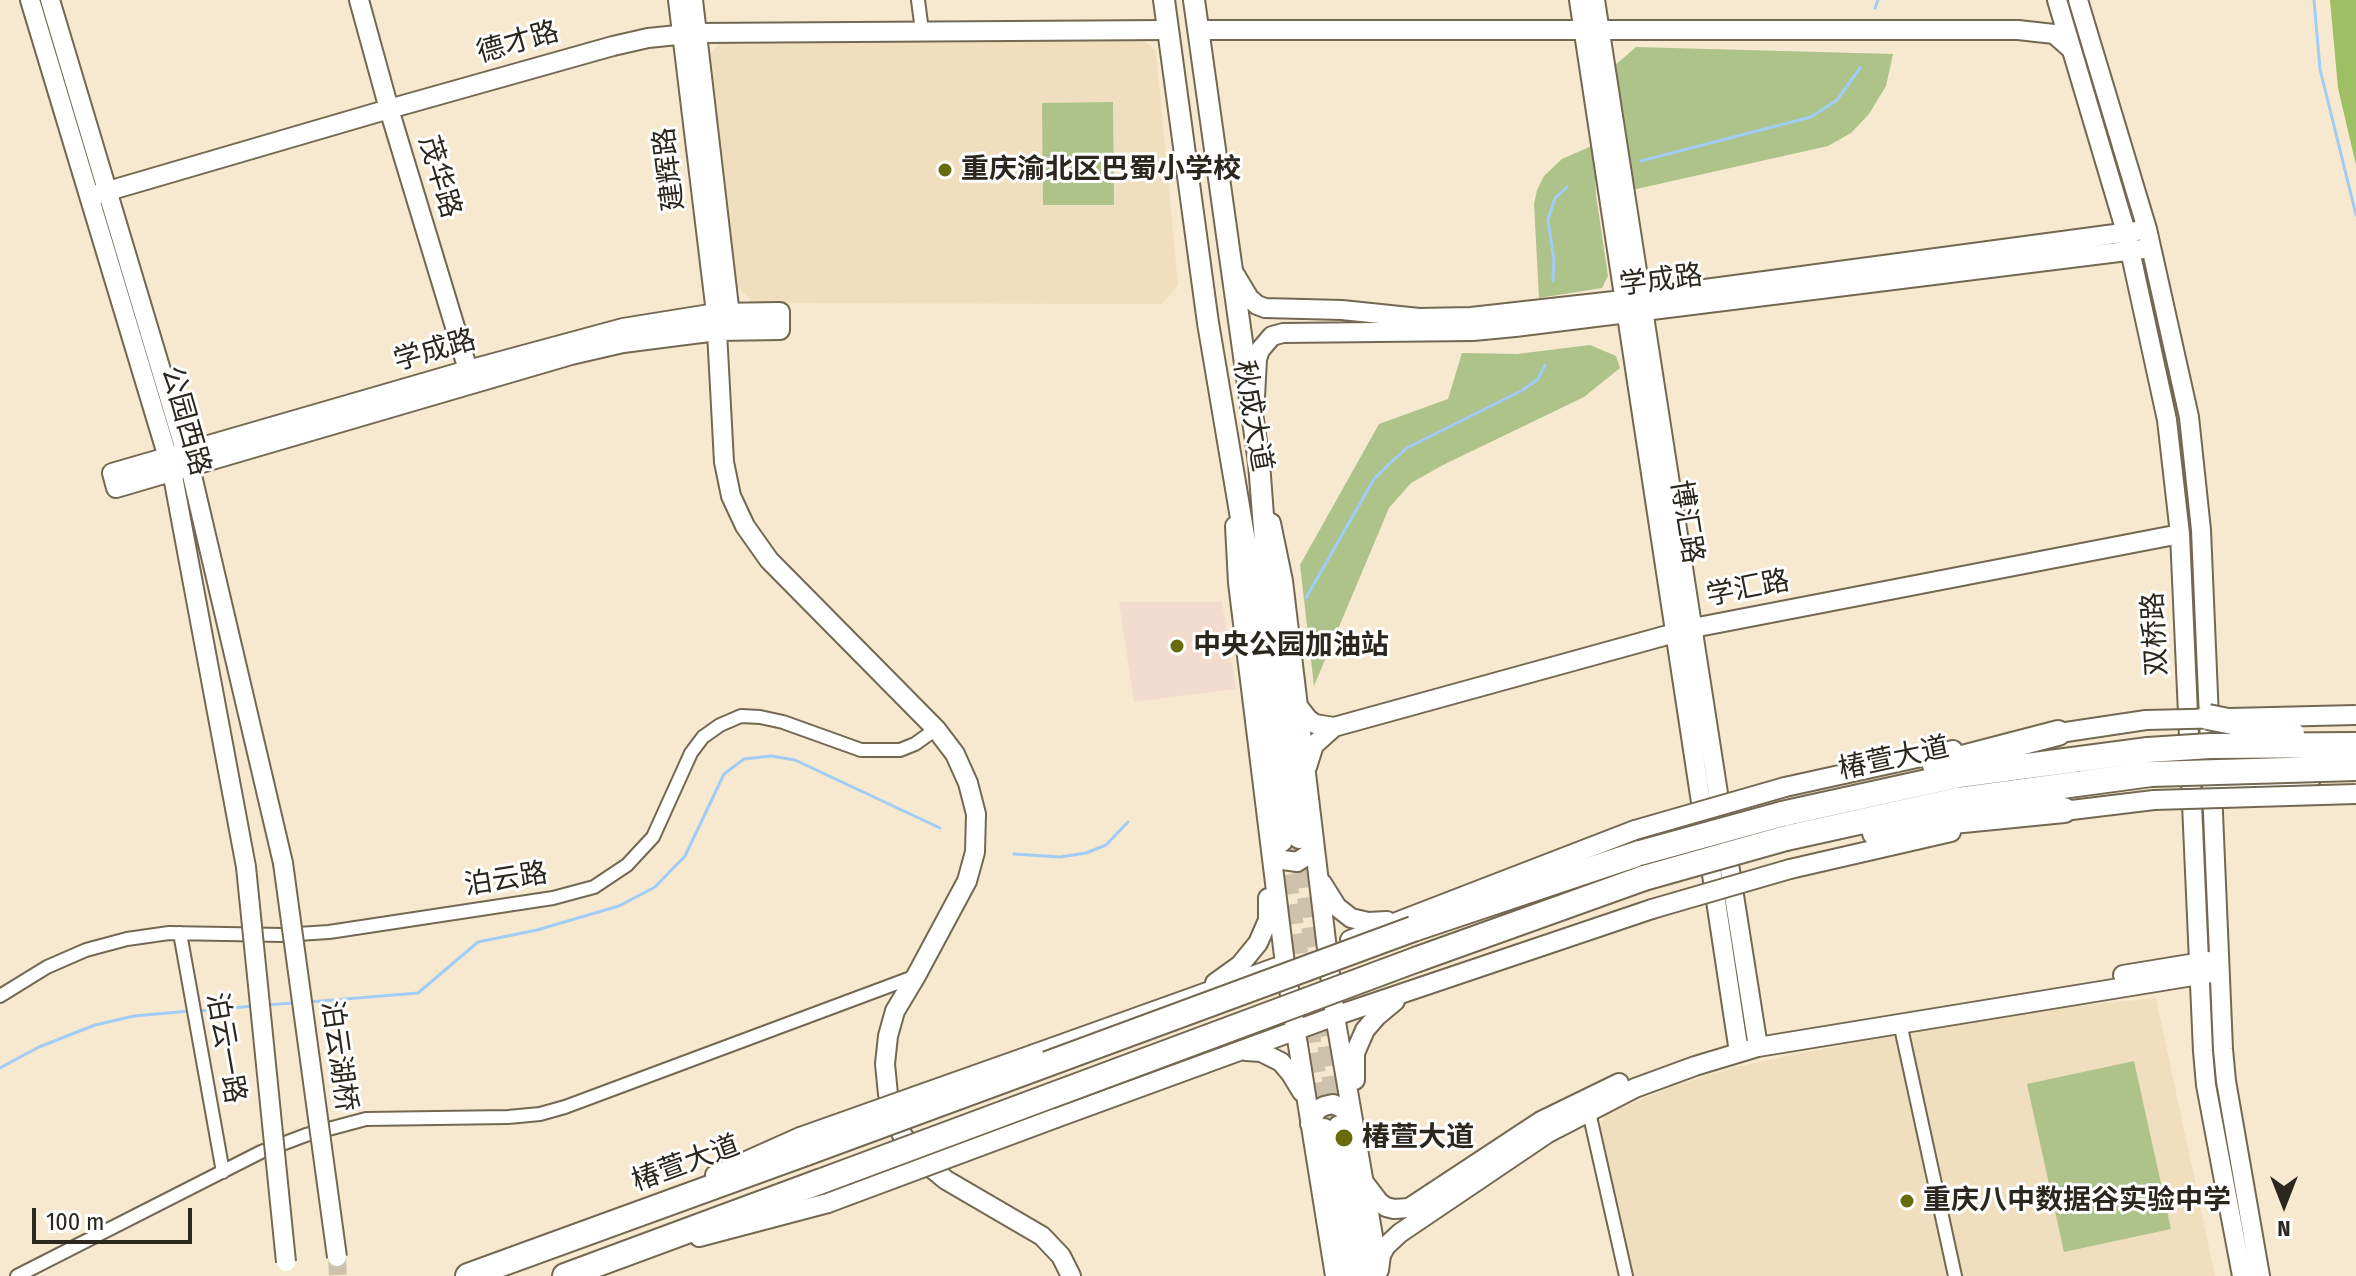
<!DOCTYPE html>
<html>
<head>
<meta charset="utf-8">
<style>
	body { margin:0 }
	#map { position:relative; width:2356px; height:1276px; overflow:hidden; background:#f6e9cf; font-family:"Fira Sans Condensed",sans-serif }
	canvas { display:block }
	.north { position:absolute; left:2244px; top:1164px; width:80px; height:80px; -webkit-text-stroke:6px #fff; paint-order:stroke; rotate:180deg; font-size:22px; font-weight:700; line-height:32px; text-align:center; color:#2c271e }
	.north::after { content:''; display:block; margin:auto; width:28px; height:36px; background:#2c271e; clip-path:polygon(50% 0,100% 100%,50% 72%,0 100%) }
	.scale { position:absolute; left:32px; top:1208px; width:160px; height:36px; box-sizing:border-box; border:4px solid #2c271e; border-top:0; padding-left:10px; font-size:24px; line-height:28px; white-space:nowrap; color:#2c271e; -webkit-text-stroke:6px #fff; paint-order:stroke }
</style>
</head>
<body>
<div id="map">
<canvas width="2356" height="1276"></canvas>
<div class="north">N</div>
<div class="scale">100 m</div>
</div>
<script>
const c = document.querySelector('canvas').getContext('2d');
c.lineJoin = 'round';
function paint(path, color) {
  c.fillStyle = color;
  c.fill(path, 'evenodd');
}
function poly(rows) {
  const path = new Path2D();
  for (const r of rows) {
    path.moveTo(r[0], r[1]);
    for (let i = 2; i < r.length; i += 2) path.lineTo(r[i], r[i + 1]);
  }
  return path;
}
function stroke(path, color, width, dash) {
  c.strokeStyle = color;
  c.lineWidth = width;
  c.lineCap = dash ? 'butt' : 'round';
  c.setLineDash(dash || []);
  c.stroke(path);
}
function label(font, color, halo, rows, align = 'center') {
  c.font = font + ' "Fira Sans Condensed","Noto Sans SC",sans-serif';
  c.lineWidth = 6;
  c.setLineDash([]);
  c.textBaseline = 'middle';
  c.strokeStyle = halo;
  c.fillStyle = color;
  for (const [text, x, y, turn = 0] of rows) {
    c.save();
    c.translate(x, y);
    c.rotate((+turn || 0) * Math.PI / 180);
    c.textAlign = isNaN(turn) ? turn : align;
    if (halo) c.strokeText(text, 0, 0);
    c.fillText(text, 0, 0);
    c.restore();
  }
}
paint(poly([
	[1142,39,1156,51,1178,285,1162,304,754,303,736,286,709,56,720,42],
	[2156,998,2215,1276,1633,1276,1599,1127,1606,1115,1668,1088,1732,1068,1763,1061,2032,1007,2087,1005]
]), '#efdfbe');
paint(poly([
	[1119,602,1222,602,1236,689,1134,702]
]), '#f1dcce');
paint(poly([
	[1636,47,1893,54,1886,86,1869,114,1851,133,1828,146,1632,190,1613,67],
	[1113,102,1114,205,1043,205,1042,103],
	[1594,145,1596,195,1608,276,1602,288,1539,298,1534,204,1537,190,1544,176,1562,159],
	[1590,345,1616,356,1620,368,1584,397,1443,465,1411,483,1389,508,1314,686,1300,565,1379,424,1448,399,1462,353,1517,354],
	[2134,1061,2171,1229,2064,1252,2027,1084]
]), '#adc389');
paint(poly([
	[2330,0,2356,0,2356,165,2338,88]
]), '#9fbf64');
stroke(poly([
	[2314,0,2320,69,2356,215],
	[1875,8,1878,0],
	[1641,161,1811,117,1837,100,1860,68],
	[1553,281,1554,260,1548,220,1555,198,1567,187],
	[1306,598,1374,479,1390,463,1407,448,1523,390,1538,379,1545,365],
	[1014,854,1060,857,1086,853,1106,845,1128,822],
	[309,1002,418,993,478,942,537,930,619,906,655,887,685,856,724,774,744,759,771,756,795,760,940,828],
	[265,1005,293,1003],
	[197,1011,253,1006],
	[0,1068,39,1047,95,1025,134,1016,190,1011]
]), '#a1ccf6', 3);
stroke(poly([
	[337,1257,338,1276]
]), '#cec2ac', 18, [18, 9]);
stroke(poly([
	[1299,838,1338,1122],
	[1282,845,1323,1122]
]), '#cec2ac', 20, [20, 10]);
const street = poly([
	[918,0,922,31],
	[180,933,223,1172],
	[0,996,47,967,86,950,127,939,169,933,282,935,329,932,553,898,594,887,627,865,653,837,691,753,703,737,720,725,741,716,760,717,783,722,861,750,900,750,915,744,936,729],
	[1900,1023,1955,1276],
	[1589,1112,1626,1276],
	[17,1276,261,1152,306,1135,366,1119,508,1117,540,1114,565,1107,916,976]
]);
const secondary = poly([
	[30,0,172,471,246,867],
	[50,0,190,467,283,863],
	[359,0,389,109,468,370],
	[678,0,716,313,724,462,731,496,745,526,769,560,936,729,955,754,968,783,976,814,975,852,967,881,916,976,895,1011,888,1036,885,1064,888,1094,901,1133,919,1158,946,1180,1042,1236,1061,1256,1071,1276],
	[693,0,731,324],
	[1579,0,1739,1052],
	[1595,0,1722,819],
	[2057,0,2126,232,2167,420,2180,534,2203,1051,2206,1085,2242,1276],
	[2078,0,2147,229,2189,417,2201,530,2223,1049,2226,1081,2260,1276],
	[1198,30,2018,30,2054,34,2071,49],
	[91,196,389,109,613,46,648,38,697,33,1167,30],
	[1234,273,1249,298,1257,305,1265,308,1342,310,1419,318,1471,317,1623,300,2137,231],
	[780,312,780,330,717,331,623,343,571,355,116,488,112,473,468,370,623,328,716,313,780,312],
	[1255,397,1257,359,1260,350,1272,336,1283,333,1473,331,1515,327,2143,249],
	[1271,523,1283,581,1335,1016,1378,1265],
	[1235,526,1238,583,1285,964,1335,1276],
	[1298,706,1308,719,1315,724,1334,727,1314,745,1307,767],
	[1334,727,1693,628,2180,534],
	[2046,735,2146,720],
	[1785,787,1953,750],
	[2055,812,2154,800],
	[1726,845,1758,1047],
	[1271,846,1276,855,1283,860,1297,862,1309,854,1313,842],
	[1790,869,1951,832],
	[1322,883,1337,907,1351,918,1368,922,1387,921],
	[1350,940,1635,830],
	[2123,975,2208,961],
	[1215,983,1240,965,1258,943,1268,920,1268,898],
	[1246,1051,1261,1052,1281,1062,1291,1074,1302,1092],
	[1034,1054,1277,967],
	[1355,1080,1355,1053,1365,1030,1377,1016,1395,1001],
	[1056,1118,1335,1016,1652,909],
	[1310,1124,1317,1110,1324,1106,1333,1104,1346,1110,1352,1123],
	[715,1175,800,1137],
	[1363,1181,1379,1202,1386,1207,1394,1209,1409,1208,1541,1121,1619,1083],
	[699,1237,828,1203],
	[1379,1270,1381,1255,1386,1246,1400,1233,1548,1133,1635,1088,1695,1066,1758,1047,2211,973]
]);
const primary = poly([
	[1164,0,1208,323,1252,583,1282,841],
	[1194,0,1259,463,1268,581,1299,838],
	[1339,1126,1365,1276],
	[1324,1129,1349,1276]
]);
const highway = poly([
	[1935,765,2058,733],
	[2224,795,2309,776],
	[1782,814,1959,775,2148,750],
	[1875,833,1963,820,2064,810],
	[1786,838,1958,800,2151,774],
	[1413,929,1640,853],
	[1418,959,1644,878],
	[468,1276,806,1153],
	[565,1276,819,1182]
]);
stroke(street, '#736851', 16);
stroke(secondary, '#736851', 22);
stroke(primary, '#736851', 24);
stroke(highway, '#736851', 28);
stroke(street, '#fff', 12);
stroke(secondary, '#fff', 18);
stroke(primary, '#fff', 20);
stroke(highway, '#fff', 24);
const secondaryBridge = poly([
	[2146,720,2356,715],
	[2154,800,2356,794],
	[1635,830,1785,787],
	[283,863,337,1257],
	[246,867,286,1262],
	[1652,909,1790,869],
	[800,1137,1034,1054],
	[828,1203,1056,1118]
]);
const highwayBridge = poly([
	[2208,717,2292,734],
	[2148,750,2210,746,2356,745],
	[2151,774,2356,768],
	[1640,853,1782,814],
	[1644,878,1786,838],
	[806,1153,1413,929],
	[819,1182,1418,959]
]);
stroke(secondaryBridge, '#736851', 22, []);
stroke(highwayBridge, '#736851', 28, []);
stroke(secondaryBridge, '#fff', 18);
stroke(highwayBridge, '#fff', 24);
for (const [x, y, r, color] of [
	[945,170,8,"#676b0c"],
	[1177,646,8,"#676b0c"],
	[1344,1138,10,"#676b0c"],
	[1907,1201,8,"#676b0c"]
]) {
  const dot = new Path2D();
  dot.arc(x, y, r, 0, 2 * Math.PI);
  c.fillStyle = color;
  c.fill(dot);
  stroke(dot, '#fff', 3);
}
label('28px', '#2c271e', '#fff', [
	["德才路",518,43,-16],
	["建辉路",670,169,-97],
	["茂华路",439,177,73],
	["学成路",1661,281,-7],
	["学成路",435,351,-16],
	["秋成大道",1252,416,80],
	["公园西路",185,421,74],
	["博汇路",1686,522,81],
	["学汇路",1748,589,-11],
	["双桥路",2156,634,-93],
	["椿萱大道",1894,759,-12],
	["泊云路",506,880,-9],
	["泊云一路",225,1048,80],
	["泊云湖桥",338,1056,82],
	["椿萱大道",686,1164,-20]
]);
label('bold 28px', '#2c271e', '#fff', [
	["重庆渝北区巴蜀小学校",961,170],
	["中央公园加油站",1193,646],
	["椿萱大道",1362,1138],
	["重庆八中数据谷实验中学",1923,1201]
], 'left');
</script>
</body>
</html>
